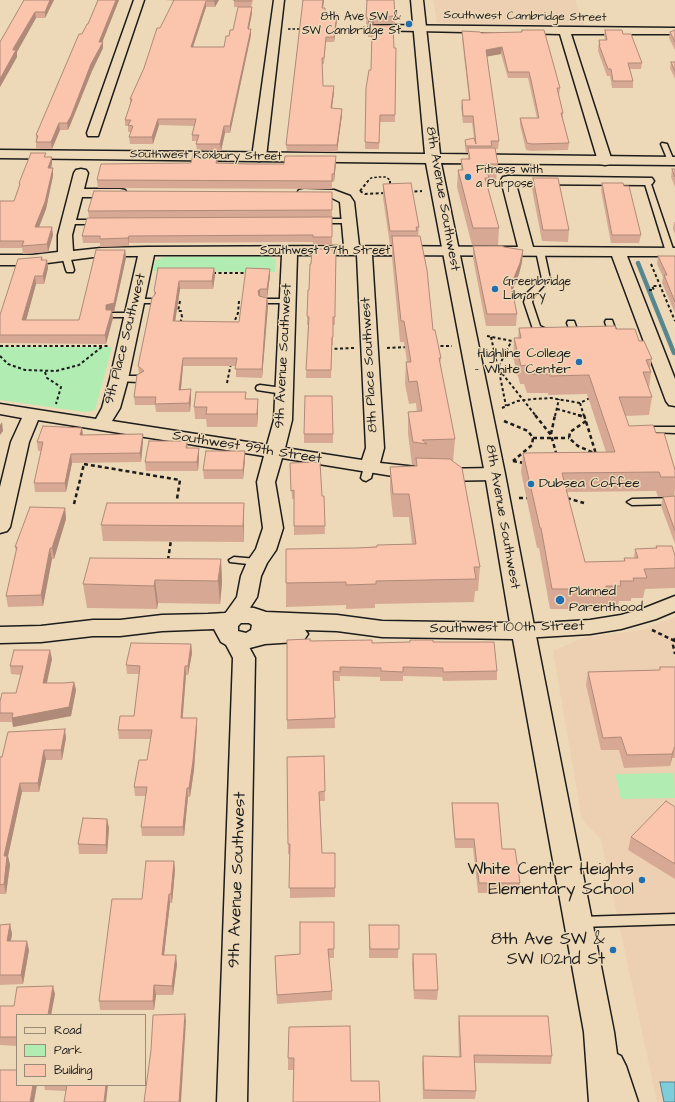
<!DOCTYPE html>
<html>
<head>
<meta charset="utf-8">
<style>
	body { margin:0 }
	#map { position:relative; width:675px; height:1102px; overflow:hidden; background:#edd9b7; font-family:"Architects Daughter",sans-serif }
	canvas { display:block }
	.legend { position:absolute; left:16px; top:1014px; width:130px; height:72px; box-sizing:border-box; background:#edd9b7; border:1px solid #998d79; margin:0; padding:5px 7px; list-style:none; font-size:12px; color:#1c1c1c }
	.legend li { display:flex; align-items:center; gap:8px; height:20px }
	.legend b { width:20px; border:1px solid #998d79 }
</style>
</head>
<body>
<div id="map">
<canvas width="675" height="1102"></canvas>
<ul class="legend">
<li><b style="height:5px;background:#edd9b7"></b>Road</li>
<li><b style="height:11px;background:#b1edb2"></b>Park</li>
<li><b style="height:11px;background:#fac5ac"></b>Building</li>
</ul>
</div>
<script>
const c = document.querySelector('canvas').getContext('2d');
c.lineJoin = 'round';
function paint(path, color) {
  c.fillStyle = color;
  c.fill(path, 'evenodd');
}
function poly(rows) {
  const path = new Path2D();
  for (const r of rows) {
    path.moveTo(r[0], r[1]);
    for (let i = 2; i < r.length; i += 2) path.lineTo(r[i], r[i + 1]);
  }
  return path;
}
function stroke(path, color, width, dash) {
  c.strokeStyle = color;
  c.lineWidth = width;
  c.lineCap = dash ? 'butt' : 'round';
  c.setLineDash(dash || []);
  c.stroke(path);
}
function label(font, color, halo, rows, align = 'center') {
  c.font = font + ' "Architects Daughter",sans-serif';
  c.lineWidth = 3;
  c.setLineDash([]);
  c.textBaseline = 'middle';
  c.strokeStyle = halo;
  c.fillStyle = color;
  for (const [text, x, y, turn = 0] of rows) {
    c.save();
    c.translate(x, y);
    c.rotate((+turn || 0) * Math.PI / 180);
    c.textAlign = isNaN(turn) ? turn : align;
    if (halo) c.strokeText(text, 0, 0);
    c.fillText(text, 0, 0);
    c.restore();
  }
}
paint(poly([
	[433,0,575,0,584,25,437,23],
	[675,617,675,1102,657,1102,601,839,582,820,553,651,583,638,642,630]
]), '#edcfb1');
paint(poly([
	[269,256,276,260,275,272,153,271,155,261,163,257],
	[0,347,112,347,95,410,85,412,0,400],
	[674,773,675,798,621,799,615,774]
]), '#b1edb2');
const water = poly([
	[660,1082,675,1082,675,1102,664,1102,660,1082]
]);
paint(water, '#7ecdda');
stroke(water, '#57868e', 1);
stroke(poly([
	[638,263,674,353]
]), '#57868e', 4.5);
const lane = poly([
	[662,143,667,144,674,161,673,162,668,161,661,144,662,143],
	[647,179,650,181,674,252,673,254,667,254,666,252,644,181,647,179],
	[317,219,349,219,353,221,349,223,320,223,316,221,317,219],
	[65,220,98,220,102,222,98,224,68,224,64,222,65,220],
	[537,249,543,249,544,251,550,279,534,296,532,302,540,326,553,332,549,334,539,333,533,329,524,302,527,293,542,279,536,251,537,249],
	[63,254,66,254,70,256,74,270,73,272,67,272,66,270,62,256,63,254],
	[133,299,151,299,155,301,151,303,136,303,132,301,133,299],
	[260,299,287,299,291,301,287,303,260,303,260,299],
	[108,313,133,313,137,315,133,317,108,317,108,313],
	[606,320,612,320,616,331,615,333,609,333,605,322,606,320],
	[568,321,574,321,578,332,577,334,571,334,567,323,568,321],
	[119,376,139,376,143,379,139,382,116,381,115,379,116,377,119,376],
	[260,385,283,388,287,391,283,394,257,390,256,388,257,386,260,385],
	[652,427,675,427,675,433,649,432,648,430,652,427],
	[369,464,374,467,371,478,366,481,363,480,361,478,364,467,369,464],
	[675,498,675,504,632,505,627,502,632,499,675,498],
	[234,557,257,559,262,562,257,565,230,562,229,560,234,557],
	[675,914,675,924,580,927,575,926,573,922,575,918,580,917,675,914]
]);
const street = poly([
	[134,0,144,0,99,133,98,136,88,136,87,133,134,0],
	[274,0,284,0,266,157,264,160,259,161,254,160,252,157,274,0],
	[374,25,675,28,675,34,571,34,612,161,610,164,605,165,600,164,598,161,560,34,370,30,368,28,370,26,374,25],
	[81,169,86,170,88,173,84,189,120,189,125,190,127,193,125,196,120,197,82,197,72,235,73,251,101,248,147,247,344,246,340,202,332,198,299,196,297,193,299,190,304,189,334,190,350,196,354,202,359,246,518,247,501,180,503,177,508,176,652,178,654,181,652,184,647,185,516,184,533,247,675,248,675,256,627,256,675,379,675,406,669,405,666,401,612,256,372,255,384,448,380,463,435,469,495,468,502,470,504,474,502,478,495,480,435,481,411,479,282,458,275,482,283,528,276,550,267,563,261,576,257,597,240,623,233,625,226,623,222,618,237,597,241,576,247,562,256,549,263,528,257,482,264,456,38,420,29,442,10,527,7,531,0,533,0,487,11,442,22,418,0,414,0,404,96,419,102,408,110,379,138,256,101,256,32,265,0,265,0,255,32,255,58,252,58,235,74,173,76,170,81,169],
	[154,255,282,255,274,420,267,445,112,421,120,408,128,379,154,255],
	[297,255,357,255,366,448,362,460,285,448,292,420,297,255],
	[675,596,675,611,656,619,621,629,590,634,523,638,515,636,512,631,515,626,523,624,590,620,621,615,642,609,675,596],
	[234,632,242,634,255,658,247,1102,217,1102,233,658,223,639,226,634,234,632]
]);
const secondary = poly([
	[411,0,423,0,440,154,675,157,675,165,441,163,505,474,535,631,614,1032,617,1054,621,1056,626,1066,638,1102,589,1102,584,1032,513,639,382,637,337,631,305,630,308,634,304,640,296,642,265,644,246,649,228,646,221,642,214,629,162,631,120,636,93,636,41,642,0,643,0,627,41,626,93,620,120,620,162,615,208,614,225,613,242,607,254,608,266,612,337,615,382,621,510,623,485,474,426,163,0,158,0,150,425,154,411,0],
	[241,623,249,623,252,625,251,630,246,633,238,631,238,626,241,623]
]);
stroke(lane, '#1c1c1c', 3);
stroke(street, '#1c1c1c', 3);
stroke(secondary, '#1c1c1c', 3);
stroke(poly([
	[332,28,359,29],
	[288,29,301,29],
	[367,182,371,178,378,177,386,177,390,180,390,182]
]), '#1c1c1c', 1.5, [2.5, 2]);
stroke(poly([
	[390,181,390,187],
	[360,191,365,194,386,193],
	[360,191,368,181],
	[409,192,422,191],
	[651,264,675,321],
	[213,273,248,273],
	[649,290,654,290,652,286,661,286],
	[180,301,178,311,181,311,182,317,180,324],
	[233,325,238,313,239,301],
	[487,336,517,342],
	[491,337,497,364,501,372,536,416],
	[0,346,109,346],
	[435,346,452,346],
	[387,348,408,347],
	[329,349,354,348],
	[0,356,8,364,25,370,56,371,79,365,103,346],
	[499,366,511,342],
	[45,372,47,378,61,387,56,404],
	[501,372,500,376,506,406],
	[227,383,231,363],
	[580,403,584,416],
	[502,408,517,401,534,399,551,398,580,403,590,398],
	[557,409,582,416],
	[555,416,559,399]
]), '#1c1c1c', 2, [3, 2.5]);
stroke(poly([
	[535,415,551,435,557,456],
	[578,415,584,417],
	[584,415,596,454],
	[504,421,528,431,533,438,532,445,513,461],
	[586,421,570,432,569,438,578,446,594,453],
	[551,434,555,415],
	[533,438,569,438],
	[513,461,524,463],
	[84,464,180,480,177,499],
	[519,498,530,498],
	[567,498,584,503],
	[74,504,84,464],
	[168,560,171,540],
	[652,630,675,641],
	[675,638,673,645,675,654]
]), '#1c1c1c', 2.5, [4, 3]);
paint(lane, '#edd9b7');
paint(street, '#edd9b7');
paint(secondary, '#edd9b7');
paint(poly([
	[24,0,54,0,45,18,36,18,17,52,17,57,0,87,0,42],
	[98,0,119,0,102,42,103,48,92,71,71,123,68,130,60,130,52,149,36,149,36,135,82,34,88,24],
	[165,0,219,0,215,7,206,7,193,47,224,47,229,36,233,30,252,13,249,29,251,29,251,35,230,133,225,133,221,151,197,150,196,144,197,141,192,141,192,135,194,126,159,125,153,144,130,144,129,137,131,132,128,132,128,126,125,126,125,120,130,104,130,99,174,1],
	[234,0,253,0,251,7,234,7],
	[303,0,324,0,323,8,325,14,337,20,334,42,326,42,324,64,322,64,323,86,334,92,332,108,342,109,342,115,337,152,287,151,286,145],
	[367,0,395,16,395,23,374,24,370,25,394,48,396,48,395,122,380,122,379,149,365,149,366,88,371,70,372,37,368,37,368,24,366,24],
	[522,30,560,88,559,95,563,113,563,119,569,143,568,150,531,151,526,150,520,125,520,118,537,118,528,78,508,78,501,54,487,56,499,141,498,149,495,149,498,164,496,181,489,181,488,188,499,228,498,245,472,245,457,187,458,170,461,170,461,159,468,159,468,153,466,153,465,147,465,140,474,138,472,123,463,123,461,107,462,100,469,100,462,38,462,31,481,33,521,32],
	[605,30,623,34,642,63,641,69,630,69,633,81,633,88,612,88,610,76,607,76,598,51,599,40,605,40,604,36],
	[675,30,675,50,669,38,670,32],
	[671,62,675,62,675,79,670,68],
	[336,156,336,163,334,182,332,182,332,189,98,188,97,180,191,163,218,162,218,163,284,164],
	[46,157,52,157,52,164,51,168,53,168,53,176,46,209,39,227,53,235,48,252,23,254,22,248,0,248,0,201,14,201,19,186,19,183],
	[672,169,675,169,675,187,671,177],
	[533,178,569,230,568,242,542,241,532,189],
	[602,183,641,235,639,243,611,243,601,190],
	[383,184,419,227,418,236,433,330,441,358,440,364,455,439,453,462,480,567,478,591,475,591,474,602,375,604,375,608,346,609,346,605,286,607,286,583,356,548,412,544,409,517,393,517,390,490,390,467,415,466,415,465,412,465,408,434,408,412,417,412,416,403,409,404,405,384,406,362,407,362,404,342,400,342,392,257,392,245,390,245,383,198],
	[332,192,332,245,313,245,313,242,129,243,129,246,100,247,100,243,83,243,82,236,89,218,88,211],
	[674,222,675,222,675,234,673,229],
	[473,246,504,247,523,250,522,262,519,274,512,291,517,314,516,326,486,326,473,258],
	[125,250,126,258,114,312,112,312,113,318,106,344,0,343,0,315,42,257,43,260,47,260,48,268,44,284,36,284,26,320,79,320],
	[658,256,675,256,675,313,662,283,663,277,657,264],
	[311,264,335,318,335,325,333,325,333,345,332,345,331,378,306,378,308,325,307,325,307,316],
	[214,268,215,275,213,289,180,289,175,321,239,322,270,269,270,276,267,298,268,306,262,378,236,377,236,366,183,366,181,390,191,389,191,398,190,412,156,412,155,405,135,405,134,397,139,374,138,366,154,295,154,291],
	[519,328,616,329,639,341,652,359,650,369,651,372,649,389,652,397,649,415,625,416,629,426,656,433,675,470,675,489,674,496,675,496,675,544,661,506,663,497,667,497,658,497,656,491,567,492,585,562,624,561,624,558,634,558,635,549,656,549,656,546,675,556,675,588,645,589,643,598,631,598,631,601,619,601,618,606,604,606,603,609,550,609,539,548,537,548,521,472,523,453,606,452,587,394,548,395,548,393,527,393,524,384,520,384,513,357,514,338,518,338],
	[246,392,246,399,258,399,258,412,257,427,207,427,206,419,195,419,194,407],
	[82,428,83,435,143,434,143,442,141,462,72,463,66,492,35,492,34,483,41,451,38,451,37,442],
	[304,434,333,434,333,443,304,443],
	[187,441,188,448,199,448,199,457,198,471,146,471,145,462],
	[245,460,243,479,204,479,203,470],
	[290,463,322,496,324,496,325,534,294,535,294,499,292,499],
	[244,503,244,542,103,541,101,525],
	[65,508,66,519,54,559,52,559,43,606,8,607,6,596,16,551,15,547],
	[221,559,222,583,220,604,158,603,157,609,87,608,83,584],
	[310,641,372,643,433,642,497,671,497,680,443,681,442,677,403,676,403,681,380,681,380,677,340,676,340,681,334,681,335,728,287,729,287,720],
	[191,644,192,653,188,675,186,675,182,718,197,727,194,770,190,797,188,797,184,836,142,836,141,827,146,796,135,796,134,787,147,760,151,739,119,739,118,730,134,716,139,674,127,674,126,665],
	[52,659,46,683,64,683,74,682,76,690,71,716,13,727,12,722,0,722,0,702,16,693,21,675,11,674,10,666],
	[660,667,675,667,675,758,672,758,670,766,624,768,619,750,601,750,586,685,588,672,660,670],
	[66,738,62,760,46,760,39,792,22,792,8,856,10,865,6,894,0,894,0,757],
	[324,756,325,801,320,801,322,853,335,888,335,897,290,898,290,854,288,854,287,757],
	[452,803,502,849,520,883,519,892,478,893,473,848,455,848,452,812],
	[675,807,675,879,628,850,631,837],
	[107,819,109,828,107,854,79,854,78,844],
	[174,861,175,870,172,903,170,903,164,955,177,964,173,995,156,995,154,1010,100,1010,99,1001,142,899],
	[334,922,334,958,329,958,332,991,332,1000,277,1004,275,956,300,954],
	[10,924,12,934,11,941,29,950,23,984,0,985,0,925],
	[369,925,399,925,398,958,369,958],
	[413,954,438,990,437,1000,414,999,412,963],
	[55,994,51,1015,17,1015,17,1046,0,1045,0,1006,14,1006],
	[459,1016,552,1056,551,1064,475,1063,476,1091,475,1099,423,1099,422,1064,423,1056,459,1057,458,1024],
	[289,1027,351,1081,293,1070,288,1070,288,1058],
	[44,1085,108,1085,66,1091,45,1090]
]), '#d7a994');
paint(poly([
	[50,0,54,0,45,18,45,12],
	[116,0,119,0,102,43,103,42,103,48,92,71,71,123,68,130,67,123],
	[215,0,219,0,215,7,214,1],
	[323,0,324,0,322,14,322,8],
	[206,1,206,7,191,53,191,47],
	[252,7,252,13,248,33,248,27],
	[35,12,36,18,17,52,17,57,0,87,0,79,13,49],
	[337,14,337,20,334,42,334,37],
	[374,17,374,24,368,26,368,19],
	[251,29,251,35,230,133,230,126],
	[502,47,501,54,485,57,486,50],
	[334,86,334,92,331,115,331,108],
	[342,109,342,115,337,152,337,145],
	[158,119,159,125,153,144,152,137],
	[59,123,60,130,52,149,51,142],
	[224,126,225,133,221,151,220,144],
	[218,155,218,162,216,171,216,163],
	[336,156,336,163,334,182,334,174],
	[52,157,52,164,49,176,48,168],
	[53,168,53,176,46,209,36,235,35,227],
	[52,227,53,235,48,252,47,244],
	[129,236,129,246,128,238],
	[125,250,126,258,114,312,112,312,113,318,106,344,105,335,106,313,106,305],
	[523,250,522,262,519,274,510,297,511,285],
	[47,260,48,268,44,284,43,276],
	[214,268,215,275,213,289,212,281],
	[270,269,270,276,267,298,267,289],
	[35,276,36,284,24,328,22,320],
	[179,281,180,289,174,329,173,321],
	[260,289,260,298,258,299,258,291],
	[267,298,268,306,262,378,262,369],
	[183,358,183,366,180,398,179,390],
	[191,389,191,398,190,412,189,403],
	[258,399,258,412,257,427,257,414],
	[2,422,3,431,0,435,0,425],
	[82,428,83,436,80,435],
	[143,434,143,442,141,462,140,453],
	[199,448,199,457,198,471,197,462],
	[245,451,245,460,243,479,243,470],
	[71,454,72,463,66,492,65,483],
	[244,503,244,542,243,526],
	[65,508,66,519,54,559,52,548],
	[50,548,52,559,43,606,41,595],
	[221,559,222,583,220,604,218,581],
	[155,580,158,603,157,609,154,586],
	[191,644,192,653,188,675,188,666],
	[50,650,52,659,45,692,43,683],
	[185,666,186,675,182,727,181,718],
	[74,682,76,690,71,716,13,727,12,718],
	[197,718,197,727,194,770,190,797,189,788],
	[65,729,66,738,62,760,61,750],
	[675,746,670,766,672,754],
	[44,750,46,760,39,792,38,783],
	[20,783,22,792,8,856,10,865,6,894,4,884,4,856],
	[187,788,188,797,184,836,183,827],
	[107,819,109,828,107,854,106,845],
	[174,861,175,870,172,903,171,894],
	[169,894,170,903,163,964,162,955],
	[10,924,12,934,9,950,7,941],
	[27,941,29,950,23,984,21,975],
	[176,955,177,964,173,995,172,986],
	[154,985,156,995,154,1010,153,1001],
	[53,986,55,994,51,1015,48,1015],
	[185,1014,186,1021,181,1102,179,1102],
	[33,1085,37,1085,34,1102,30,1102],
	[106,1085,108,1085,106,1102,104,1102]
]), '#af8a78');
const building = poly([
	[24,0,50,0,45,12,35,12,13,49,13,50,16,50,0,79,0,42,24,0],
	[98,0,116,0,99,42,103,42,91,64,71,116,67,123,59,123,51,142,36,142,38,136,36,135,79,34,82,34,87,24,88,24,98,0],
	[174,0,215,0,214,1,206,1,191,47,224,47,226,36,229,36,230,30,233,30,238,7,252,7,248,27,248,29,251,29,230,126,224,126,220,144,196,144,199,135,192,135,196,119,158,119,152,137,129,137,133,126,128,125,131,120,125,120,132,99,130,99,144,68,157,28,160,28,174,0],
	[234,0,251,0,251,1,234,1,234,0],
	[303,0,323,0,322,8,325,8,325,14,337,14,334,37,326,37,324,58,322,58,323,86,334,86,331,108,342,109,337,145,286,145,303,0],
	[367,0,394,0,395,16,374,17,368,19,368,18,366,18,367,0],
	[368,24,370,25,393,26,394,48,396,48,395,115,380,115,379,143,365,142,366,88,369,70,371,70,372,31,368,31,368,24],
	[522,30,544,30,560,88,557,88,563,113,561,113,569,143,532,144,527,143,520,118,539,118,531,80,529,72,508,72,502,47,486,50,499,141,491,141,492,146,466,146,465,140,474,138,476,144,473,116,463,116,462,100,470,100,462,31,480,32,481,33,522,32,522,30],
	[605,30,622,30,623,34,631,34,642,63,628,63,633,81,613,81,611,69,608,69,599,45,600,45,599,40,607,40,605,30],
	[675,30,675,42,670,32,675,30],
	[671,62,675,62,675,71,671,62],
	[468,148,495,148,498,164,485,164,489,178,485,178,499,228,473,228,458,170,463,170,461,159,470,159,468,148],
	[31,153,46,153,44,157,52,157,48,168,53,168,45,202,35,227,52,227,47,244,22,246,24,241,0,241,0,201,14,201,20,184,19,183,31,153],
	[193,154,218,155,216,163,248,164,284,164,285,156,336,156,334,174,332,174,332,181,97,180,101,164,191,163,193,154],
	[672,169,675,169,675,177,672,169],
	[533,178,558,178,569,230,543,230,533,178],
	[411,183,419,227,416,227,417,231,390,231,383,184,411,183],
	[602,183,623,183,624,186,629,186,641,235,612,235,602,183],
	[94,191,332,192,332,210,88,211,94,191],
	[332,217,332,237,313,237,313,235,129,236,128,238,100,239,100,236,82,236,87,218,332,217],
	[392,236,420,236,427,270,433,330,435,330,441,358,439,358,455,439,422,440,427,444,413,442,408,412,422,411,417,381,409,382,406,362,411,362,404,321,401,321,392,236],
	[473,246,502,246,504,247,523,250,520,263,511,285,517,314,487,314,473,246],
	[312,249,333,249,333,251,336,251,335,310,335,317,333,317,333,337,332,337,331,370,306,370,309,317,307,316,308,290,309,290,310,264,311,264,312,249],
	[96,250,125,250,114,303,106,305,106,310,112,310,105,335,0,335,0,315,18,259,42,257,41,260,47,260,43,276,35,276,22,320,79,320,96,250],
	[658,256,675,256,675,302,664,275,667,275,658,256],
	[158,268,214,268,212,281,179,281,173,321,239,322,246,268,270,269,267,289,260,289,258,291,259,296,267,298,262,369,235,369,237,358,183,358,179,390,191,389,189,403,155,404,156,397,134,397,137,375,144,371,138,366,152,298,156,293,154,291,158,268],
	[615,326,616,329,635,329,639,341,644,341,652,359,646,360,651,372,643,372,652,397,619,397,629,426,653,425,656,433,664,433,675,470,675,477,661,477,659,472,562,473,585,562,625,561,624,558,638,558,635,549,657,548,656,546,672,546,675,556,675,568,644,569,647,578,633,578,634,581,620,581,621,586,606,586,606,589,552,589,541,528,540,528,523,453,615,452,589,375,550,376,550,374,528,374,526,365,521,366,514,338,521,338,519,328,615,326],
	[196,392,246,392,245,399,258,399,257,414,206,414,207,407,194,407,196,392],
	[305,396,332,396,333,434,304,434,305,396],
	[43,426,82,428,80,435,143,434,140,453,71,454,65,483,34,483,43,442,37,442,43,426],
	[149,441,187,441,186,448,199,448,197,462,145,462,149,441],
	[206,451,245,451,243,470,203,470,206,451],
	[416,458,450,459,462,468,480,567,474,567,476,579,376,581,376,584,346,585,346,582,286,583,286,549,356,548,377,547,377,545,416,544,409,494,393,494,390,467,417,466,416,458],
	[320,462,322,496,324,496,325,526,294,526,294,490,291,491,290,463,320,462],
	[675,496,675,531,663,497,675,496],
	[107,503,244,503,243,526,101,525,107,503],
	[30,507,65,508,52,548,50,548,41,595,6,596,17,547,15,547,30,507],
	[90,558,221,559,218,581,155,580,154,586,83,584,90,558],
	[310,639,310,641,372,640,372,643,410,642,410,640,433,640,433,642,494,642,497,671,443,672,443,668,403,667,403,672,381,671,381,668,340,667,340,672,333,671,335,718,287,720,287,640,310,639],
	[131,643,191,644,188,666,185,666,181,718,197,718,193,761,189,788,187,788,183,827,141,827,147,787,134,787,139,760,147,760,152,730,118,730,120,716,134,716,140,666,126,665,131,643],
	[14,650,50,650,43,683,64,683,74,682,69,707,12,718,13,713,0,713,0,702,2,693,16,693,23,666,10,666,14,650],
	[660,667,675,667,675,746,672,754,627,755,621,737,603,738,588,672,660,670,660,667],
	[65,729,61,750,44,750,38,783,20,783,4,856,7,856,4,884,0,885,0,757,2,757,8,732,65,729],
	[324,756,325,791,319,792,322,853,335,853,335,888,289,888,290,844,288,844,287,757,324,756],
	[666,801,675,807,675,864,631,837,666,801],
	[452,803,498,803,502,849,515,849,520,883,479,883,474,839,455,839,452,803],
	[83,818,107,819,106,845,78,844,83,818],
	[146,861,174,861,171,894,169,894,162,955,176,955,172,986,154,985,153,1001,99,1001,112,899,142,899,146,861],
	[300,922,334,922,334,949,328,949,332,991,277,995,275,956,300,954,300,922],
	[10,924,7,941,27,941,21,975,0,975,0,925,10,924],
	[369,925,399,925,399,949,370,949,369,925],
	[413,954,436,954,438,990,414,990,413,954],
	[53,986,48,1015,17,1015,17,1037,0,1037,0,1006,14,1006,17,987,53,986],
	[185,1014,179,1102,144,1102,151,1050,153,1015,185,1014],
	[459,1016,548,1016,552,1056,474,1055,476,1091,424,1090,423,1056,461,1057,459,1016],
	[350,1026,351,1081,379,1081,380,1102,293,1102,294,1058,288,1058,289,1027,350,1026],
	[0,1070,17,1070,17,1085,33,1085,30,1102,0,1102,0,1070],
	[67,1085,106,1085,104,1102,64,1102,67,1085]
]);
paint(building, '#fac5ac');
stroke(building, '#af8a78', 1);
for (const [x, y, r, color] of [
	[409,24,4,"#1f6fb2"],
	[468,177,4,"#1f6fb2"],
	[495,289,4,"#1f6fb2"],
	[579,362,4,"#1f6fb2"],
	[531,484,4,"#1f6fb2"],
	[560,600,5,"#1f6fb2"],
	[642,880,4,"#1f6fb2"],
	[613,950,4,"#1f6fb2"]
]) {
  const dot = new Path2D();
  dot.arc(x, y, r, 0, 2 * Math.PI);
  c.fillStyle = color;
  c.fill(dot);
  stroke(dot, '#edd9b7', 1.5);
}
label('12px', '#1c1c1c', '#edd9b7', [
	["8th Ave SW &",401,17,"right"],
	["SW Cambridge St",401,31,"right"],
	["Fitness with",476,170],
	["a Purpose",476,184],
	["Greenbridge",503,282],
	["Library",503,296]
], 'left');
label('12px', '#1c1c1c', '#edd9b7', [
	["Southwest Cambridge Street",525,17,1],
	["Southwest Roxbury Street",206,156,1],
	["Southwest 97th Street",325,251]
]);
label('14px', '#1c1c1c', '#edd9b7', [
	["8th Avenue Southwest",442,199,80],
	["9th Place Southwest",126,339,-76],
	["9th Avenue Southwest",284,356,-87],
	["8th Place Southwest",370,365,-93],
	["Southwest 99th Street",247,448,9],
	["8th Avenue Southwest",502,517,80],
	["Southwest 100th Street",507,628,-1]
]);
label('14px', '#1c1c1c', '#edd9b7', [
	["Highline College",571,354,"right"],
	["- White Center",571,370,"right"],
	["Dubsea Coffee",539,484],
	["Planned",569,592],
	["Parenthood",569,608]
], 'left');
label('17px', '#1c1c1c', '#edd9b7', [
	["White Center Heights",634,870],
	["Elementary School",634,890],
	["8th Ave SW &",605,940],
	["SW 102nd St",605,960]
], 'right');
label('17px', '#1c1c1c', '#edd9b7', [
	["9th Avenue Southwest",238,880,-88]
]);
</script>
</body>
</html>
